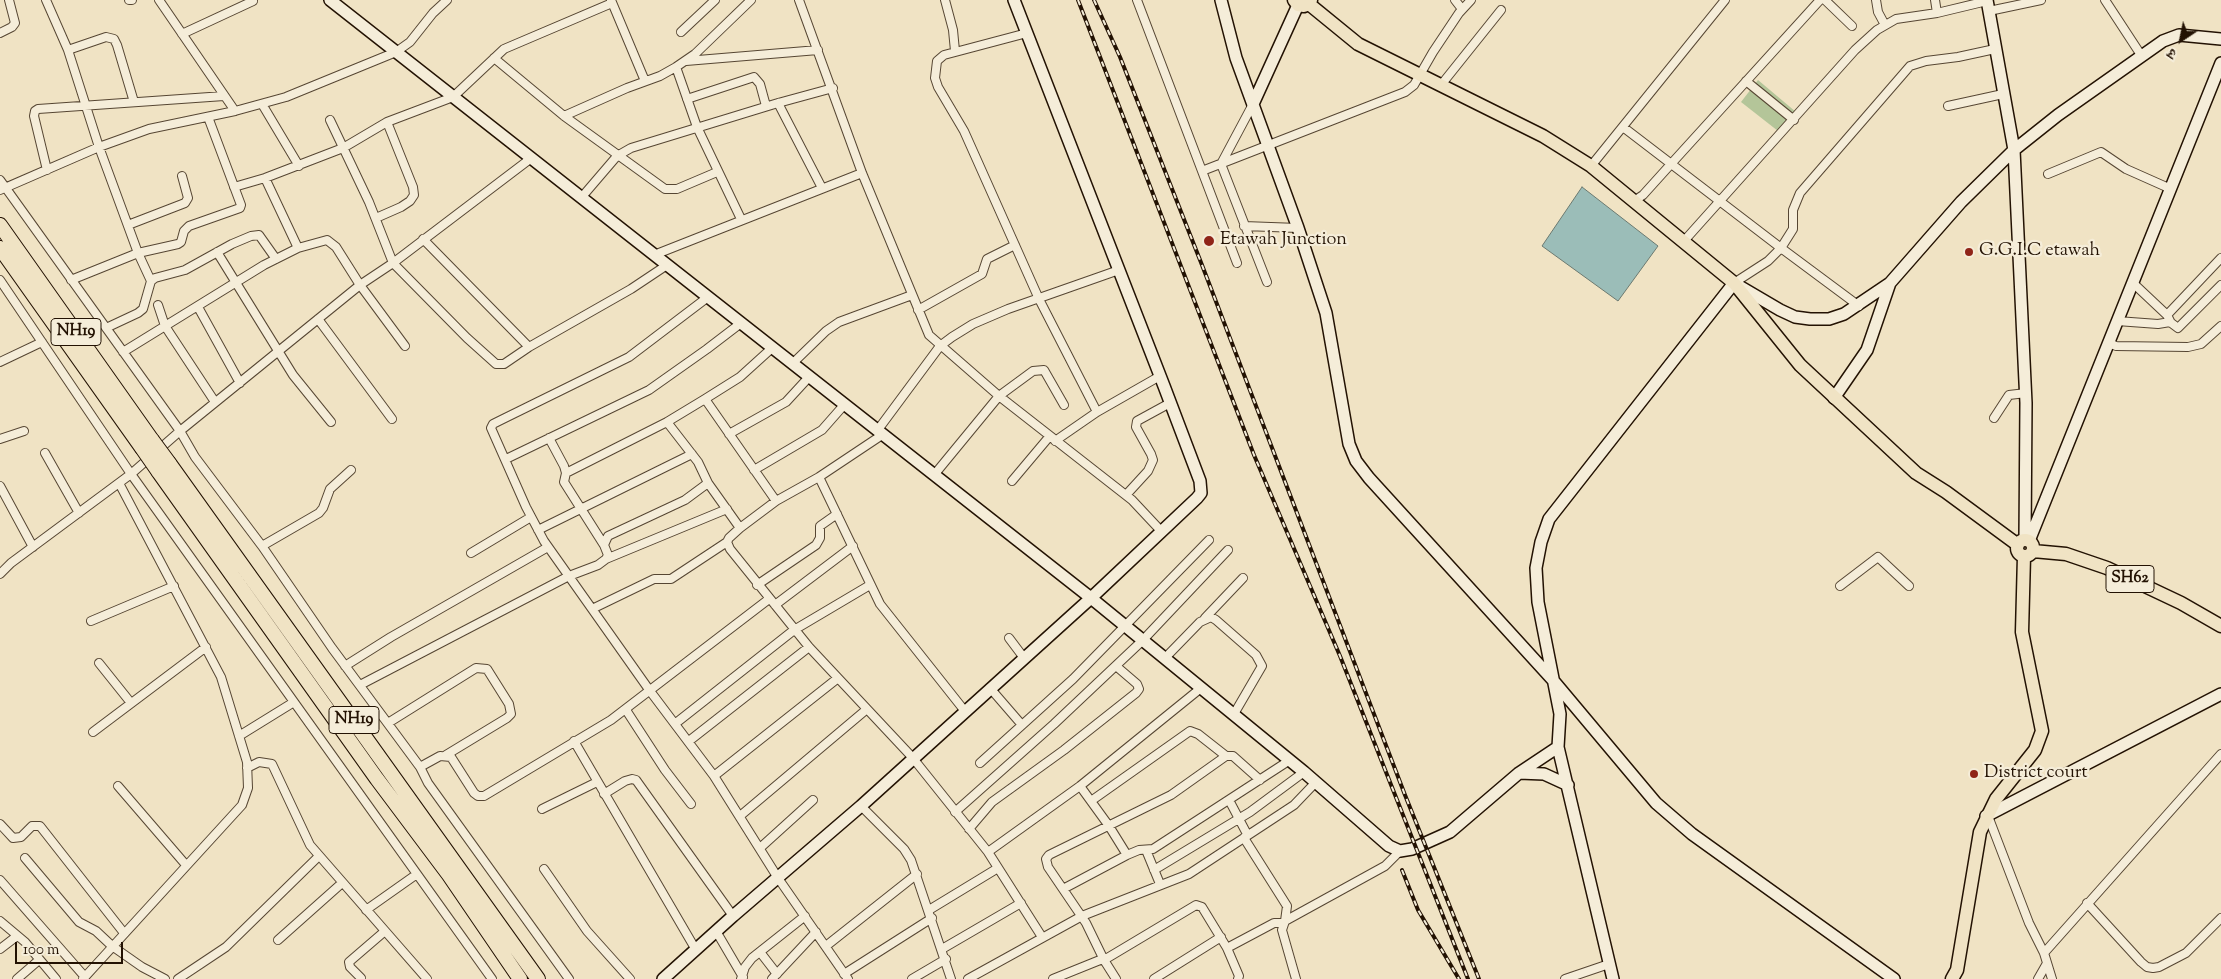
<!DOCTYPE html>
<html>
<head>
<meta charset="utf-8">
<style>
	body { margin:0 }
	#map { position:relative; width:2221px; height:979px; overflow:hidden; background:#f0e3c4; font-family:"Sorts Mill Goudy","Noto Serif Devanagari",serif }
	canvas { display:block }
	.north { position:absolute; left:2156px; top:15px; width:50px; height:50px; -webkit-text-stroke:4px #f5edd9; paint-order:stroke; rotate:214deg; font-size:14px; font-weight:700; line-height:20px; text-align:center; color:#231203 }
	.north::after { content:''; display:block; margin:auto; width:18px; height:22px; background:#231203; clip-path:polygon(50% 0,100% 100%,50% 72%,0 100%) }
	.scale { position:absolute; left:15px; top:942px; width:108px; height:22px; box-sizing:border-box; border:2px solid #231203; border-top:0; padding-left:6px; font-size:15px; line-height:18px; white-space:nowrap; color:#231203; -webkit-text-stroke:4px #f5edd9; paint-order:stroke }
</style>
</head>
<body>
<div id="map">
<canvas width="2221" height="979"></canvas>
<div class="north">उ</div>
<div class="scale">100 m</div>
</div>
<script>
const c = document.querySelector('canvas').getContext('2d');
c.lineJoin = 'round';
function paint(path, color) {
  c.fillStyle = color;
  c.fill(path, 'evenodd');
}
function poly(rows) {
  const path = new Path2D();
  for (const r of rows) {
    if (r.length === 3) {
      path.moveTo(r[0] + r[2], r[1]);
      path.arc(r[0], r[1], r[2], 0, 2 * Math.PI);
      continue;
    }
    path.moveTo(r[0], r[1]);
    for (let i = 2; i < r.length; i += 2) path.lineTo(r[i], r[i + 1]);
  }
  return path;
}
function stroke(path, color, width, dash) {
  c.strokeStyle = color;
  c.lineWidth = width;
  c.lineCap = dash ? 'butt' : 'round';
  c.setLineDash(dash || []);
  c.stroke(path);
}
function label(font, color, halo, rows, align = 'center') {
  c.font = font + ' "Sorts Mill Goudy",serif';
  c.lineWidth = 4.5;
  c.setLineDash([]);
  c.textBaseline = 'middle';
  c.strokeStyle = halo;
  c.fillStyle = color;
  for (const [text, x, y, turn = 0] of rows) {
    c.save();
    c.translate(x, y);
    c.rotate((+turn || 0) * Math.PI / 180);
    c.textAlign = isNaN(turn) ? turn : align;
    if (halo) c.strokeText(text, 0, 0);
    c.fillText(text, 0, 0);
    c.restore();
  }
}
paint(poly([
	[1758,80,1796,112,1778,131,1741,102]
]), '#b4c599');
const water = poly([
	[1582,187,1658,246,1618,301,1542,246,1582,187]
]);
paint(water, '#9bbdb8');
stroke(water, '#6b7970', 1);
const street = poly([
	[46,0,68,50,99,147,138,253,151,281],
	[129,0,132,0],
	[159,0,235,111],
	[611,0,645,81],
	[799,0,862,173,929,335,999,396,1132,500,1162,532],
	[945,0,953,30,955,51],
	[1137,0,1237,263],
	[1455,0,1462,9],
	[1825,0,1852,26],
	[1876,0,1878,12,1885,25],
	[1935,0,1937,13],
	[2105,0,2141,55],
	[1989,11,2041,0],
	[681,32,715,0],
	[0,33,12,27,15,23,9,0],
	[1027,33,944,55,937,61,935,78,938,87,964,131,1039,299,1097,412],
	[182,34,253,1],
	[68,50,106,37,114,39,117,45,134,102],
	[494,58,564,116,665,189,677,189,717,172],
	[686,61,818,50],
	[676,67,697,127,741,219],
	[1746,81,1794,120],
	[1441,85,1501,10],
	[687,99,754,77,760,84,766,106],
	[778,103,822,188],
	[262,104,299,166],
	[1253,104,1221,164,1267,282],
	[1948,106,2003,94],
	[564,116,627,88,660,76,676,67,695,54,751,0],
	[330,120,369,202,393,263,467,338,496,364,504,364,529,347,631,289,667,265],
	[1623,127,1781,248,1859,306],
	[1591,166,1725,0],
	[47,170,34,116,35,111,38,109,224,96],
	[1202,171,1405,92,1414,85,1433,52,1459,13,1471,0],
	[2048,174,2101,152,2126,169,2171,189],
	[265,178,298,248],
	[0,180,180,431,195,457,262,546,332,648,420,767,428,783,569,979],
	[234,187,265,178,343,148,387,122,453,97,504,49,612,3],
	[0,190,99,147,149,129,235,111,286,97,396,52,410,42,433,13,447,0],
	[581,198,617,156,631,148,778,103,833,88],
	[1634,201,1643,195,1671,164,1820,0],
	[376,218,401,207,410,201,414,195,413,187,387,122],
	[128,225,185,203,188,198,182,176],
	[1244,226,1298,228],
	[423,239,529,347],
	[1684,241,1855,50,1877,30,1896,19,1937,13,1987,1],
	[217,252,293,375,331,422],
	[654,255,862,173],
	[0,280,131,474,492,979],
	[71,280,138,253,178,244,181,242,184,231,189,226,240,208,241,205,208,117],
	[1734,283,1768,261,1781,248,1793,229,1793,210,1800,193,1910,66,1926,61,1958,57,1995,49],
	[2133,283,2167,315],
	[708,297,629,357,501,420,493,424,491,428,526,507,544,541,650,691,714,776,778,878,848,979],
	[158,305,165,326,215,402],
	[198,307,240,383],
	[918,310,982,274,987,259,1015,245],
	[318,319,392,419],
	[2117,321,2158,324,2170,322,2178,328,2221,285],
	[2171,323,2167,315,2221,258],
	[106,328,138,313,143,309,151,281,155,278,185,270,232,244,251,236,259,235,276,259],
	[2109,343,2116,346,2188,347,2201,344,2221,326],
	[123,352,264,265,298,248,327,240,336,247,360,285,405,346],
	[0,362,42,342],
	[792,364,826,331,839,322,912,295],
	[705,399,776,501],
	[1994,418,2009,395,2026,393],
	[667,422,698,462,708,483,740,528,729,538,727,542,730,549,809,647,912,757,988,852,1042,937],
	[877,431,940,346,952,337,973,324,1008,309,1119,270],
	[729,434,786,402,809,377],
	[549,438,564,466,566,473,564,482,604,545],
	[0,439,24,431],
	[1055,441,1097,412,1160,376],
	[45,453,79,513],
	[506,459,649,390,707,349,741,323],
	[754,470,822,430,844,405],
	[566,473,667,422,705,399,740,377,772,348],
	[934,475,999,396,1033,371,1044,370,1064,405],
	[819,477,880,604,964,710],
	[1012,481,1049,437],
	[0,486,33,547],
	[1126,495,1148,471,1153,460,1151,454,1136,427,1137,421,1170,403],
	[740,528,776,501,819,477,882,435],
	[538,530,692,454],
	[262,546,319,513,323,508,330,489,351,470],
	[471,553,531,517],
	[606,559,727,509],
	[0,574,11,563,131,474,180,431,360,285,393,263,530,159],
	[757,585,816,545,820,538,820,526,837,514],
	[1840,586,1878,557,1909,586],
	[775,605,853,546],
	[592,609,654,579,671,579,727,542],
	[1205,618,1243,578],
	[91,621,174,586],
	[1009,638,1024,658],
	[1165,658,1200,622,1211,617,1216,620,1256,655,1262,666,1234,714],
	[99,663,131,703],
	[345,666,391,637,548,547],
	[360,685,569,576,598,565,606,559,608,555,604,545,608,536,685,500,708,483],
	[990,688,1022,725],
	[626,710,665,770,691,804],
	[388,723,476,668,487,669,509,704,511,714,507,718,446,755],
	[676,723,794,630,870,585],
	[93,732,206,647],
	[239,736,294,702],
	[574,741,696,950],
	[689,741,809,647],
	[980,763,1073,679,1209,540],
	[420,767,440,756,451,757,474,793,478,796,484,796,611,720,769,599],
	[247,768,259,762,272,764,310,845,427,979],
	[714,776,838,678],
	[118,786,186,865],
	[1080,786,1109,826,1127,855],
	[604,794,625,781,632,779,636,780,733,916],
	[1229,800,1247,834,1244,838,1287,906,1285,921],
	[1091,801,1190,731,1198,734,1226,756],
	[861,806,904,849,911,860,951,979],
	[542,809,597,782],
	[955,812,1054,724,1143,640,1228,550],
	[740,816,867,709],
	[1988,816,2029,923,2044,953,2052,979],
	[0,824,13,838,21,837,32,826,40,826,124,933],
	[969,829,992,802,1064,750,1136,693,1139,689,1137,684,1116,666],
	[760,848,813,800],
	[1146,850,1160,884],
	[988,852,1080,786,1201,688],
	[25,858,79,922,96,931,112,946,142,967,165,979],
	[544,869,587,931,630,979],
	[1154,870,1250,812,1304,772],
	[0,880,85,977],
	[1063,889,1127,855,1139,850,1153,849,1290,760],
	[2087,903,2141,962,2147,967,2153,968,2159,967,2186,953,2221,918],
	[366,910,417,874],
	[929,910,998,868],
	[0,921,25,942,56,979],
	[716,931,743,977],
	[278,940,342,883],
	[826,946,917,874],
	[1227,948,1274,923,1284,923],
	[0,949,17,936],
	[942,949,1021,903],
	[760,952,777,974],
	[2044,953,2221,754],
	[844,974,932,918],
	[361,978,350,967,349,962,385,931],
	[17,979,39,960],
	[83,979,242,805,248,788,247,762,221,677,119,483],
	[178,979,226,947,319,856],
	[741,979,745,967,752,958,805,916],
	[772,979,816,932],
	[912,979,946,959],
	[968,979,1082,916,1189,874,1294,805,1316,782],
	[1053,979,1100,960,1104,960,1196,905,1202,907,1227,948,1239,976,1238,979],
	[1116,979,1104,960,1086,923,1048,867,1046,859,1049,855,1171,795,1226,756,1233,756,1260,780],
	[1154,979,1221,937],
	[1296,979,1282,930,1285,921,1385,866,1400,851],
	[1565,979,1609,964],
	[2038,979,2046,965]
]);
const secondary = poly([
	[330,0,1091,598,1304,772,1389,846,1400,851,1412,849,1450,832,1519,773,1558,747],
	[1221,0,1236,58,1298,228,1326,313,1349,444,1356,461,1369,478,1552,679,1656,803,1692,834,1894,979],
	[1987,0,2014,150,2026,403,2025,540],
	[1253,104,1298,5],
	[1834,398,1867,350,1890,283],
	[2029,541,2221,63],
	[1519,773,1544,774,1568,785],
	[1986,816,2221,694],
	[663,979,733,916,861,806,1091,598,1197,498,1201,493,1200,481,1164,386,1014,0],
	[1613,979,1558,747,1560,714,1538,602,1536,568,1541,542,1549,519,1734,283,1780,310,1795,317,1810,319,1829,319,1844,314,1890,283,1961,202,2014,150,2058,115,2163,41,2179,35,2221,39]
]);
const primary = poly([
	[1294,0,1298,5,1304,6,1309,4,1311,0],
	[1309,4,1358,44,1543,136,1591,166,1734,283,1800,365,1916,473,1946,492,2018,545],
	[2025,548,8],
	[2033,551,2066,554,2107,568,2181,603,2221,626],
	[1952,979,1957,970,1980,832,1996,799,2035,750,2042,731,2022,632,2024,556]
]);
const highway = poly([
	[0,225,152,440],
	[0,248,142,448],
	[169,463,538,979],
	[158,471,377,779,449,875,520,979]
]);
stroke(street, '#564633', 10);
stroke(secondary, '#231203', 14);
stroke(primary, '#231203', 15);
stroke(highway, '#231203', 16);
stroke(street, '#f5edd9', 8);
stroke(secondary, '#f5edd9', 11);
stroke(primary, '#f0e3c4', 12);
stroke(highway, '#f0e3c4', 14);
const rail = poly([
	[1078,0,1254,455,1340,656,1468,979],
	[1094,0,1120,57,1202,265,1405,795,1479,979],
	[1402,870,1418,910,1459,979]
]);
stroke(rail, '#231203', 4);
stroke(rail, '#f5edd9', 2, [5.5]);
const highwayBridge = poly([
	[152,440,169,463],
	[142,448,158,471]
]);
stroke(highwayBridge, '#231203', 16, []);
stroke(highwayBridge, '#f0e3c4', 14);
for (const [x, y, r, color] of [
	[1209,241,6,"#8f2418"],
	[1969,252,5,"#8f2418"],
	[1974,774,5,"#8f2418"]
]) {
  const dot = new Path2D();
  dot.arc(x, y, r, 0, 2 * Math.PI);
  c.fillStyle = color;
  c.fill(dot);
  stroke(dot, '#f5edd9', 2);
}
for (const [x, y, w] of [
	[76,332,50],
	[2130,579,48],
	[354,720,50]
]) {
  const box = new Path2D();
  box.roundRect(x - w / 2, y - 13.5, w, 27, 4);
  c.fillStyle = '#f5edd9';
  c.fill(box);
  stroke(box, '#231203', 1);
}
label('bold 16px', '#231203', null, [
	["NH19",76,332],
	["SH62",2130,579],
	["NH19",354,720]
]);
label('18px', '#231203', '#f5edd9', [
	["Etawah Junction",1220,241],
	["G.G.I.C etawah",1979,252],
	["District court",1984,774]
], 'left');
</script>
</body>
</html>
